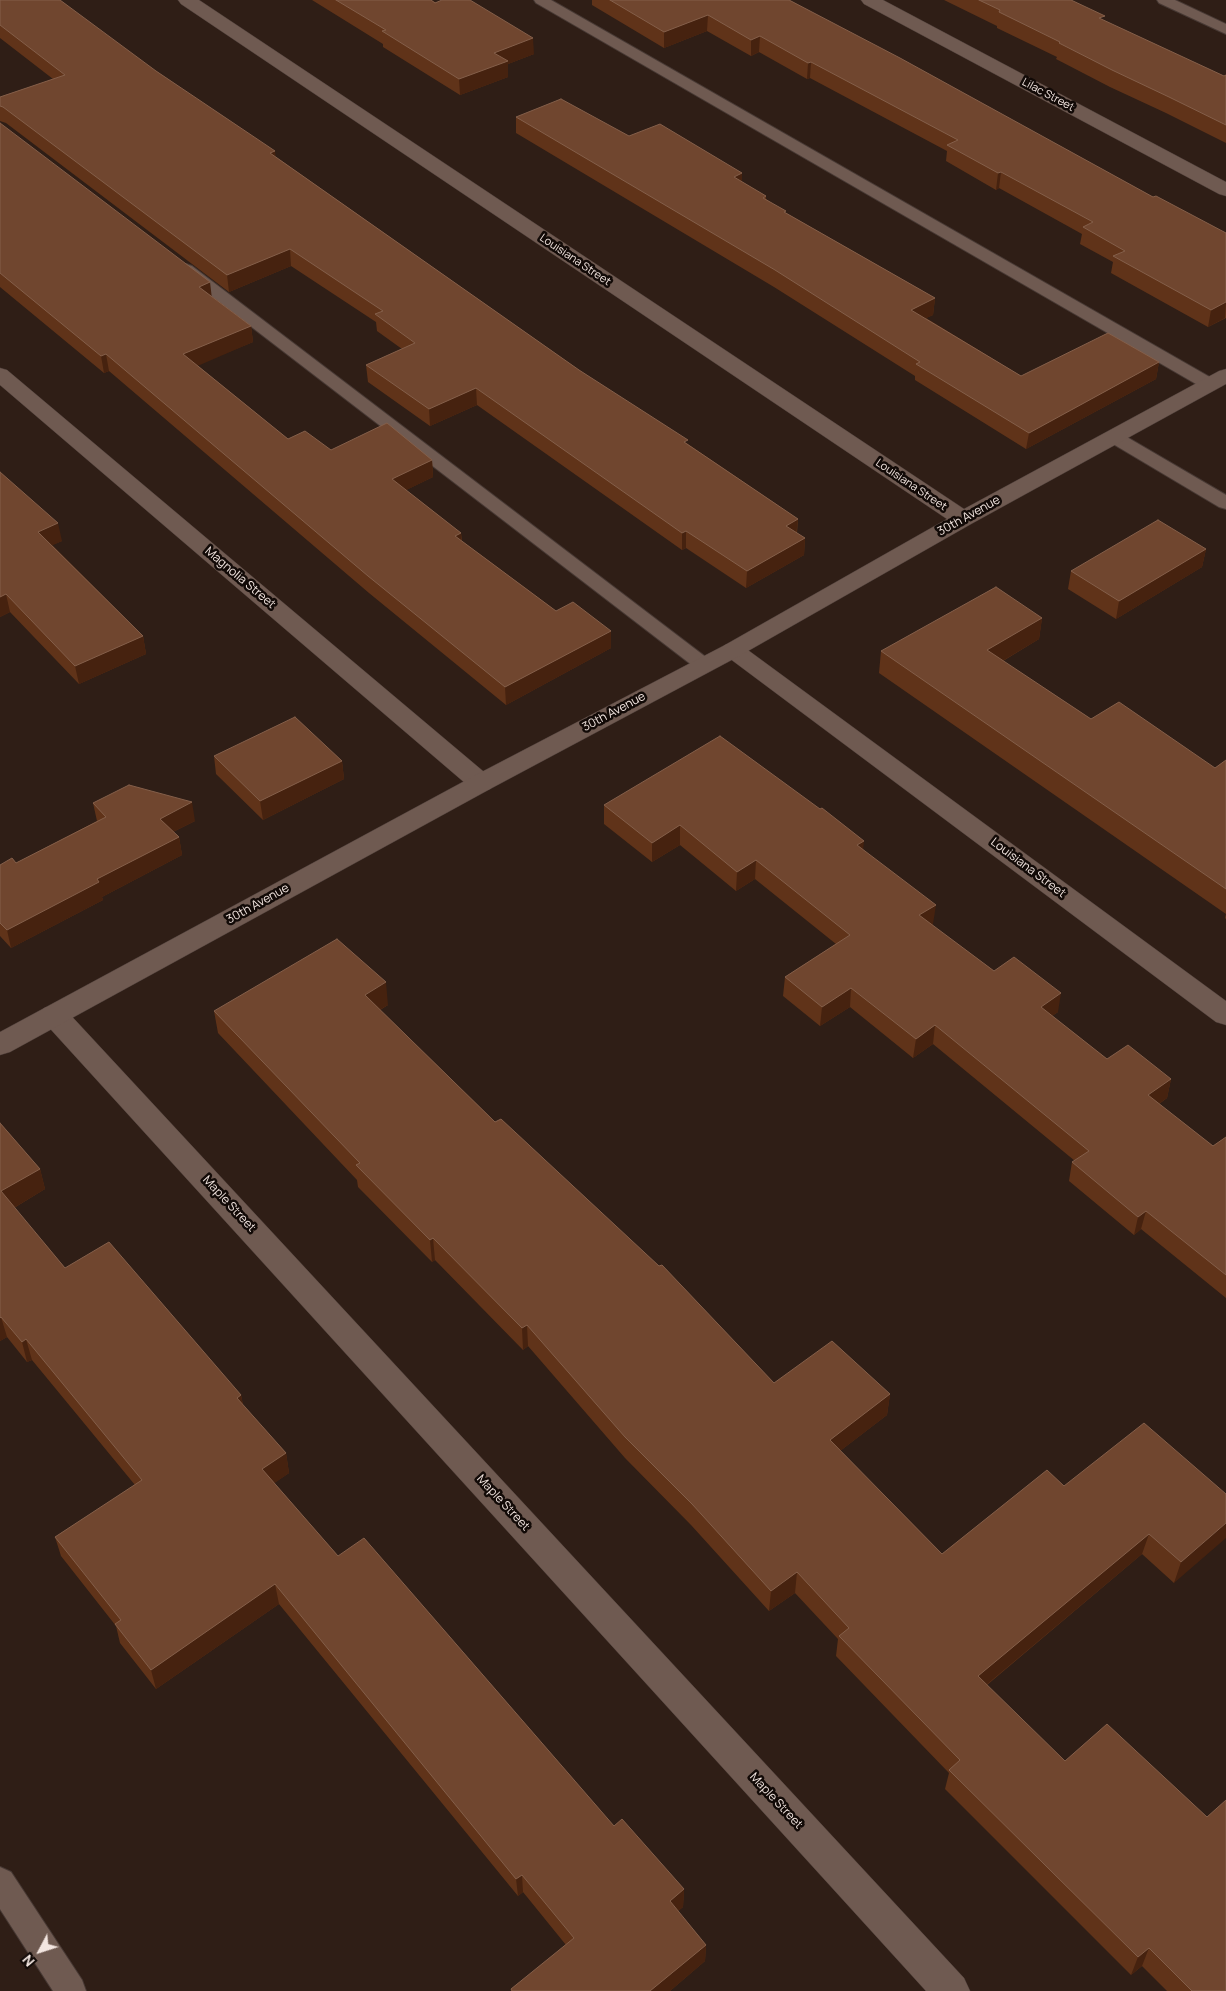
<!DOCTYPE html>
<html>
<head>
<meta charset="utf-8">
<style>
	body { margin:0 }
	#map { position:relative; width:1226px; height:1991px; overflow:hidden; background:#2f1e16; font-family:Manrope,sans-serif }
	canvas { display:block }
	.north { position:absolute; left:15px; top:1926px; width:50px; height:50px; -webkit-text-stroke:4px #120a07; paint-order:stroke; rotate:230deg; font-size:14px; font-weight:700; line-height:20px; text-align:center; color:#f3e6e1 }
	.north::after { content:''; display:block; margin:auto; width:18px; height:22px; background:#f3e6e1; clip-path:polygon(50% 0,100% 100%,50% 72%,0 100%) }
</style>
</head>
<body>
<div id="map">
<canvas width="1226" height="1991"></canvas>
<div class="north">N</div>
</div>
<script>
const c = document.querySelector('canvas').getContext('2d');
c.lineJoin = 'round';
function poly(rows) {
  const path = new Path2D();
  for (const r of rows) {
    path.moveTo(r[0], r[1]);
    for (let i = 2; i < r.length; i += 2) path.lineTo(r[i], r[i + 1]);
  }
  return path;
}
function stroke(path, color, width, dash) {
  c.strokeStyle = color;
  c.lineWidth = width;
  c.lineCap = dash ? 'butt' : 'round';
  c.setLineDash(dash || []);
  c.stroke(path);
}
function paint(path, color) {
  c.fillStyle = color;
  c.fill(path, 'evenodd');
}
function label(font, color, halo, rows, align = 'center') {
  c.font = font + ' Manrope,sans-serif';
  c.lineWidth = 5;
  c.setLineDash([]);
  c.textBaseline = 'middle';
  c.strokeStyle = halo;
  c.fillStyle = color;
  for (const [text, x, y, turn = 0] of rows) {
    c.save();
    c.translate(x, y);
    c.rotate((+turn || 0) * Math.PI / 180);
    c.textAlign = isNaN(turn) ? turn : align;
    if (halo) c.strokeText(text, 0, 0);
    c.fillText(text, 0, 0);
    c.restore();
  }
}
const service = poly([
	[534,0,551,0,1215,380,1218,384,1215,388,1209,389,1203,388,536,3,534,0],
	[1157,0,1175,0,1226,24,1226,34,1159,3,1157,0],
	[186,264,192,266,711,661,714,665,711,669,704,671,697,669,180,272,178,269,180,266,186,264],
	[1114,432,1120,433,1226,495,1226,509,1219,507,1108,441,1105,437,1108,433,1114,432],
	[0,1867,11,1872,82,1980,86,1991,53,1991,0,1909,0,1867]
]);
const minor = poly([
	[861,0,883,0,1226,182,1226,196,1219,194,864,4,861,0],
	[0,368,7,370,490,777,494,783,490,789,481,792,472,789,0,385,0,368],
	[733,642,741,645,1226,1001,1226,1025,1216,1022,725,655,721,650,725,645,733,642],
	[54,1005,64,1008,964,1978,970,1991,926,1991,44,1022,40,1015,44,1008,54,1005]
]);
const tertiary = poly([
	[178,0,199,0,964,509,1219,371,1226,369,1226,384,971,524,741,655,490,789,10,1052,0,1055,0,1032,472,777,725,645,947,519,181,4,178,0]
]);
stroke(service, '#473934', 2);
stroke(minor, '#473934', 1);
stroke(tertiary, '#473934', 1);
paint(service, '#6f5a51');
paint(minor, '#6f5a51');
paint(tertiary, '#6f5a51');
paint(poly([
	[0,0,156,71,276,157,579,370,798,519,797,533,805,538,804,555,746,588,686,548,682,550,477,405,430,426,368,382,366,365,402,349,377,331,376,322,291,266,229,292,6,123,0,121,0,97,53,79,0,38],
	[312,0,431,0,534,54,508,64,508,77,460,95,383,47,383,44],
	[592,0,789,0,1153,197,1226,233,1226,318,1208,327,1111,273,1113,262,1080,244,1082,234,999,188,996,190,946,161,947,151,810,78,807,79,759,52,751,56,707,31,664,48,592,5],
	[944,0,1071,0,1104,21,1224,76,1226,75,1226,143,1166,113,1110,87,1056,59,1057,57,997,28,997,26],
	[516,117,629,136,742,182,766,196,766,199,786,213,935,298,933,315,926,318,1021,376,1159,362,1156,379,1026,449,915,380,915,376,774,287,516,133],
	[0,123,211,296,251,326,253,342,197,365,288,439,331,450,432,460,433,477,406,490,461,533,462,541,556,611,611,648,506,705,369,593,109,371,104,373,0,287],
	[0,472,62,541,52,545,143,636,146,654,79,684,10,612,0,617],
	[1206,549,1202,567,1116,619,1068,589,1071,571],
	[1042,618,1039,639,1003,661,1091,719,1215,768,1226,760,1226,919,1225,918,1226,914,879,673,881,651],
	[214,756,342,761,344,779,263,820,216,774],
	[93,803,195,821,173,832,179,837,182,855,102,897,103,900,11,948,0,936,0,865,16,863,97,821],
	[604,805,863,850,933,924,932,925,994,971,1058,1012,1052,1016,1107,1059,1171,1079,1167,1098,1159,1104,1213,1146,1226,1137,1226,1298,1141,1229,1134,1235,1069,1181,1072,1162,1075,1161,933,1044,913,1058,850,1007,820,1026,783,996,785,977,836,944,755,879,736,891,680,845,652,862,604,824],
	[388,1005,380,1010,495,1122,774,1383,890,1394,887,1415,840,1451,942,1554,1064,1486,1226,1494,1174,1583,1142,1554,987,1685,1226,1991,1167,1991,1142,1966,1131,1975,945,1789,949,1773,836,1656,838,1639,795,1593,769,1611,691,1525,625,1458,528,1346,523,1350,435,1260,432,1262,358,1187,357,1180,218,1033,214,1011],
	[0,1123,40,1169,45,1189,14,1208,65,1268,241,1395,243,1405,286,1453,289,1473,274,1483,338,1556,614,1826,684,1889,683,1907,678,1911,706,1945,705,1961,670,1991,511,1991,511,1989,566,1945,523,1892,518,1896,279,1604,156,1689,120,1643,116,1626,61,1556,55,1537,135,1485,32,1360,27,1362,7,1337,0,1341]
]), '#603319');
paint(poly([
	[708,15,707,31,664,48,664,32],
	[760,36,759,52,751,56,751,40],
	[533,38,534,54,508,64,508,77,460,95,459,79,494,53],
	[811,62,810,78,807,79,808,63],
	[275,151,277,168,270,153],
	[1001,172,999,188,996,190,998,173],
	[742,173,742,189,734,177],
	[290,249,291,266,229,292,227,275],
	[210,282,212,299,199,287],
	[935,298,933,315,910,326,911,310],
	[1226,302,1225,318,1208,327,1211,310],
	[251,326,253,342,186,371,183,354],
	[106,354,109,371,104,373,101,356],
	[1159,362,1156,379,1026,449,1029,433],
	[476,388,477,405,430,426,429,409],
	[432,460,433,477,394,496,392,479],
	[798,519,796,536,786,526],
	[58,523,62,541,42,550,38,532],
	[686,531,686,548,682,550,682,533],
	[461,533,462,550,455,536],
	[805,538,804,555,746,588,747,571],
	[1206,549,1202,567,1116,619,1119,601],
	[6,594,10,612,0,617,0,597],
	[1042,618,1039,639,984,672,987,650],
	[611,631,611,648,506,705,505,687],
	[143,636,146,654,79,684,75,666],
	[342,761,344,779,263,820,260,801],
	[192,802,195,821,163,837,160,819],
	[680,825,680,845,652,862,652,843],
	[179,837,182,855,102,897,103,900,11,948,7,930,97,879],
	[864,841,862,860,857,845],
	[756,860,755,879,736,891,737,872],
	[936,905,933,924,917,934,919,915],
	[386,982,388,1005,367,1017,365,995],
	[851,988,850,1007,820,1026,822,1007],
	[1061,993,1058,1012,1037,1026,1041,1007],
	[935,1025,933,1044,913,1058,916,1039],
	[1171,1079,1167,1098,1144,1114,1148,1095],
	[40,1169,45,1189,7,1212,1,1191],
	[1146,1211,1141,1229,1134,1235,1138,1217],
	[433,1238,435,1260,432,1262,430,1240],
	[1,1317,7,1337,0,1341,0,1318],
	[527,1325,528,1346,523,1350,522,1328],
	[26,1339,32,1360,27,1362,22,1342],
	[890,1394,887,1415,827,1461,830,1440],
	[241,1395,245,1415,237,1398],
	[286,1453,289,1473,266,1489,262,1469],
	[1226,1523,1226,1538,1174,1583,1181,1562],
	[1149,1534,1142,1554,973,1696,978,1676],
	[797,1572,795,1593,769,1611,771,1591],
	[275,1584,279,1604,156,1689,151,1670],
	[522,1875,523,1892,518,1896,516,1879],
	[684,1889,683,1907,669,1918,670,1901],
	[706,1945,705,1961,670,1991,650,1991],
	[1149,1948,1142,1966,1131,1975,1138,1957]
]), '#46220f');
const building = poly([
	[0,0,60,0,156,71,275,151,270,153,579,370,688,440,684,442,798,519,786,526,805,538,747,571,686,531,682,533,476,388,429,409,366,365,415,343,375,314,383,311,290,249,227,275,3,107,0,106,0,97,65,75,0,25,0,0],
	[336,0,431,0,435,3,442,0,470,0,533,38,494,53,508,61,459,79,382,31,386,30,336,0],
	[610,0,789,0,900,58,1153,197,1156,196,1226,233,1226,302,1211,310,1113,256,1125,251,1083,227,1093,222,1001,172,998,173,947,145,958,140,811,62,808,63,760,36,751,40,708,15,664,32,610,0],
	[979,0,1071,0,1105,16,1099,18,1224,76,1226,75,1226,125,1169,97,1112,70,1059,43,1060,42,999,12,1000,10,979,0],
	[561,99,629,136,660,124,742,173,734,177,766,196,763,198,786,211,784,212,935,298,911,310,1021,376,1108,333,1159,362,1029,433,916,364,920,362,775,270,516,117,561,99],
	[0,123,210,282,199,287,251,326,183,354,288,439,305,431,331,450,387,423,432,460,392,479,461,533,455,536,556,611,573,602,611,631,505,687,368,576,106,354,101,356,0,273,0,123],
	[0,472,58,523,38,532,143,636,75,666,6,594,0,597,0,472],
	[1158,520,1206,549,1119,601,1071,571,1158,520],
	[996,587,1042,618,987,650,1091,719,1119,702,1215,768,1226,760,1226,889,881,651,996,587],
	[295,717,342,761,260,801,214,756,295,717],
	[720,736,820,809,822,808,864,841,857,845,936,905,919,915,994,971,1014,957,1061,993,1041,1007,1107,1059,1128,1045,1171,1079,1148,1095,1213,1146,1226,1137,1226,1275,1146,1211,1138,1217,1072,1162,1089,1151,935,1025,916,1039,851,988,822,1007,785,977,850,935,756,860,737,872,680,825,652,843,604,805,720,736],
	[129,785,192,802,160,819,179,837,97,879,99,882,7,930,0,923,0,865,12,858,16,863,106,817,93,803,129,785],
	[337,939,386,982,365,995,495,1122,501,1119,659,1266,662,1265,774,1383,832,1341,890,1394,830,1440,942,1554,1047,1470,1064,1486,1144,1423,1226,1494,1226,1523,1181,1562,1149,1534,978,1676,1065,1761,1107,1724,1207,1817,1226,1800,1226,1991,1192,1991,1149,1948,1138,1957,949,1770,960,1760,839,1636,849,1628,797,1572,771,1591,692,1504,625,1437,527,1325,522,1328,433,1238,430,1240,356,1165,360,1163,214,1011,337,939],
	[0,1123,40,1169,1,1191,65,1268,109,1242,241,1395,237,1398,286,1453,262,1469,338,1556,364,1538,614,1826,622,1819,684,1889,670,1901,706,1945,650,1991,512,1991,511,1989,574,1938,522,1875,516,1879,275,1584,151,1670,115,1624,121,1620,55,1537,142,1480,26,1339,22,1342,1,1317,0,1318,0,1123]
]);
paint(building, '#70462f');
stroke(building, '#845f4a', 1);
label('11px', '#f3e6e1', '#120a07', [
	["Lilac Street",1048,95,28],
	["Louisiana Street",575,260,34],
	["Louisiana Street",911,485,34]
]);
label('12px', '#f3e6e1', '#120a07', [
	["30th Avenue",969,516,-29],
	["Magnolia Street",240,578,40],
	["30th Avenue",614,712,-28],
	["Louisiana Street",1028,868,37],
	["30th Avenue",258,904,-29],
	["Maple Street",229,1204,47],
	["Maple Street",503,1503,47],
	["Maple Street",776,1801,47]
]);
</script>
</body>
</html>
